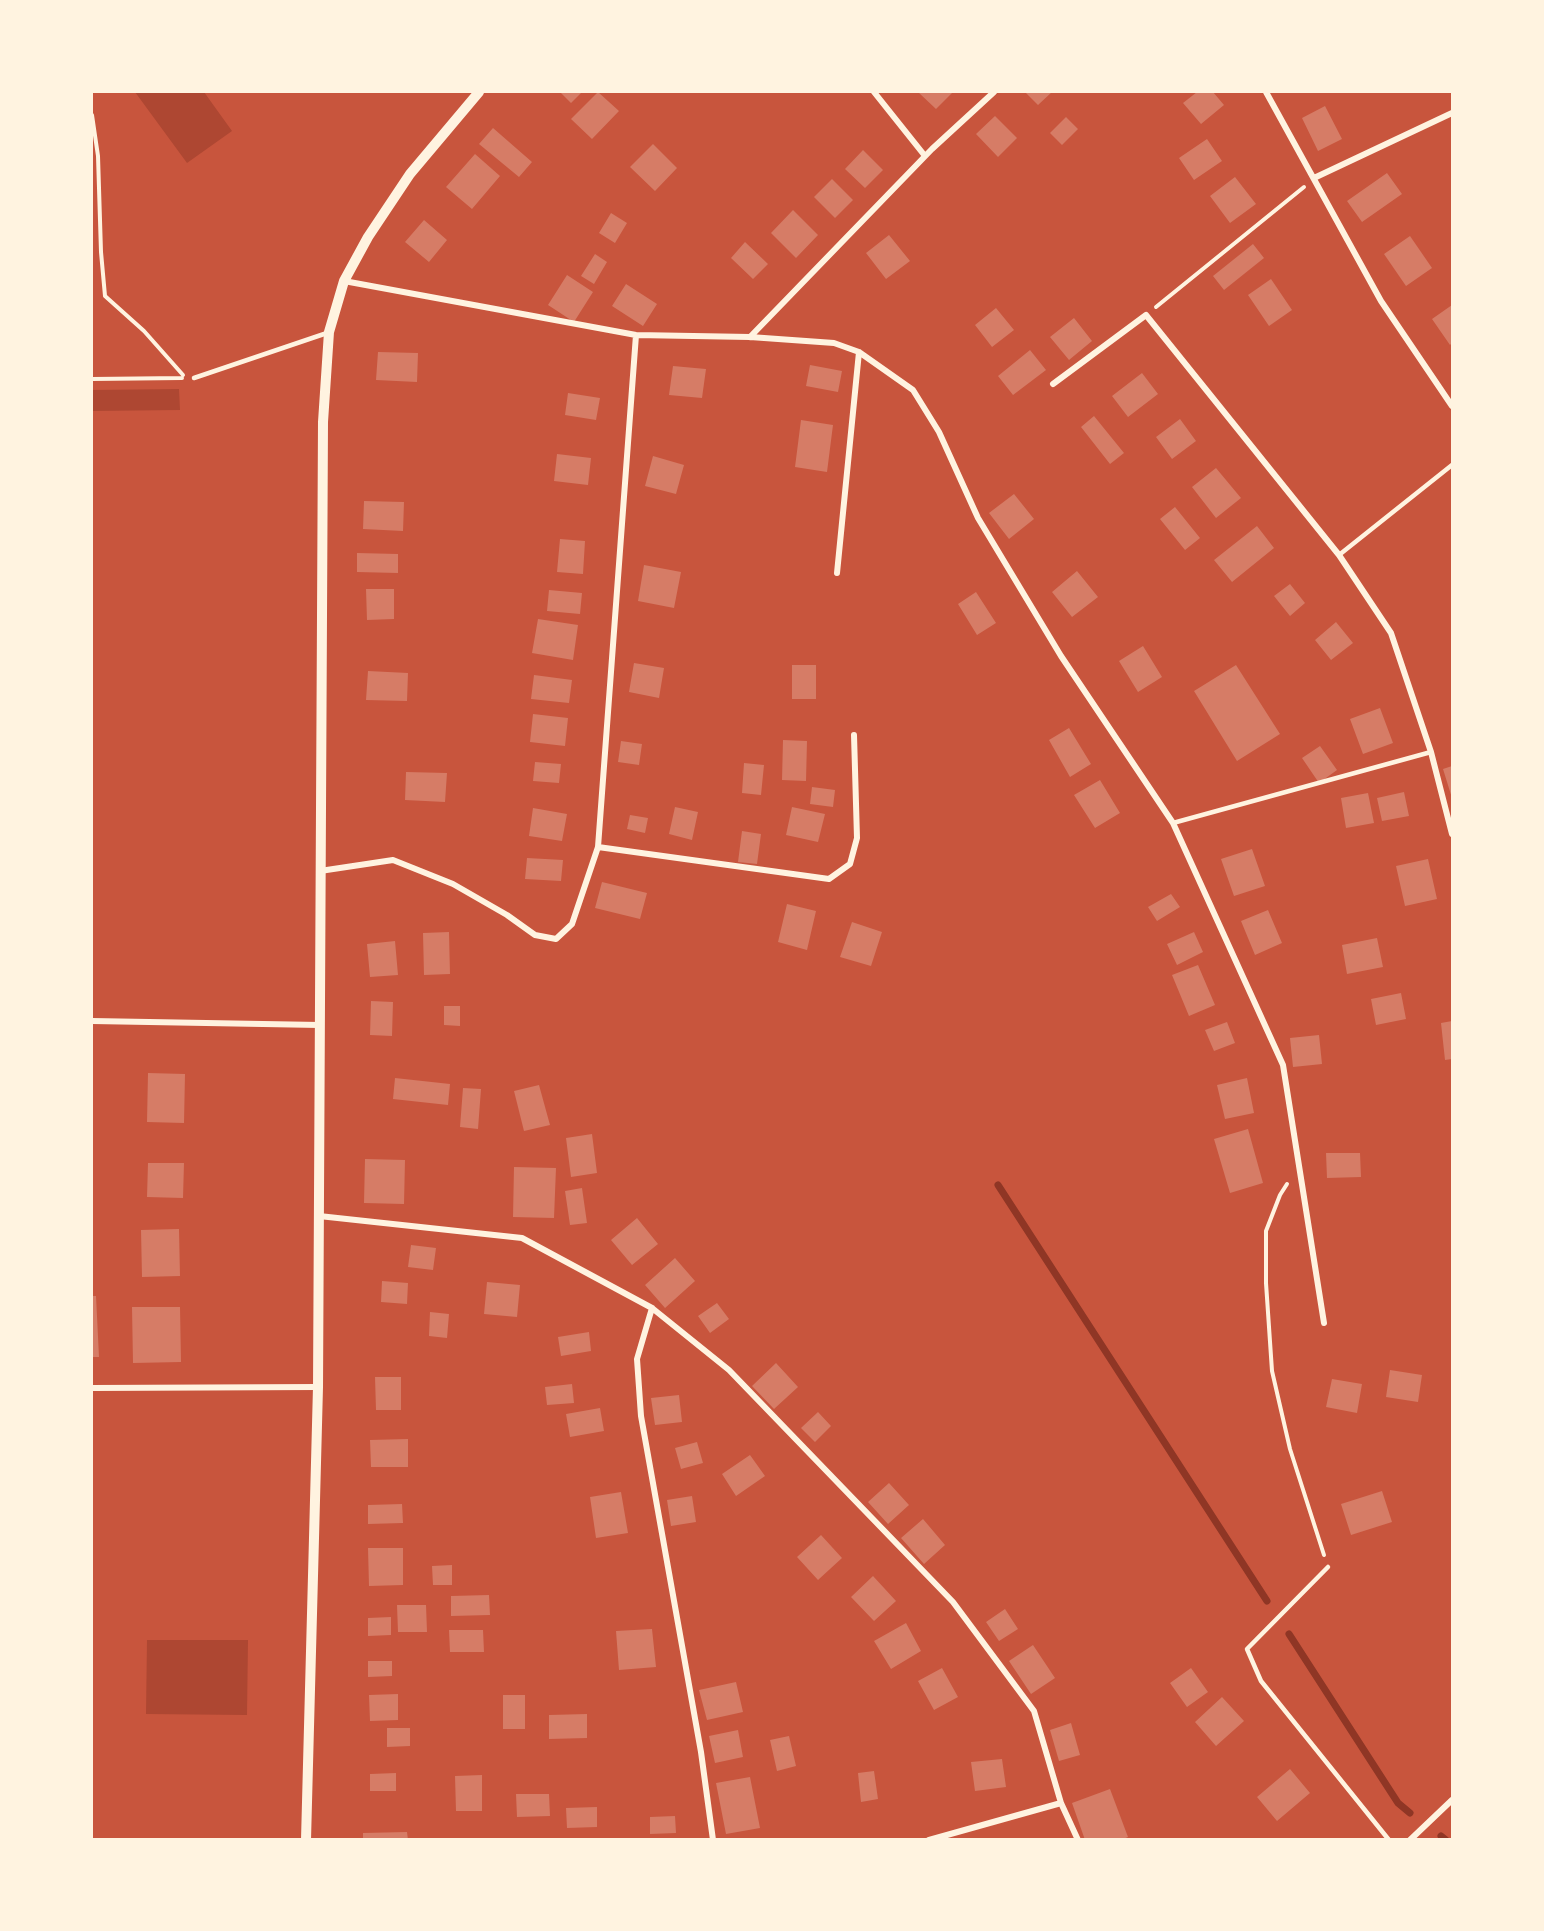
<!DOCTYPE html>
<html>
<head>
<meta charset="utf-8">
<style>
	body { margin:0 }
	#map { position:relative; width:1544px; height:1931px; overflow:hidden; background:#c8553d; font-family:"Open Sans",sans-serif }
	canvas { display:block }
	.frame { position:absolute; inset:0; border:93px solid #fff3e0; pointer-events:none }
</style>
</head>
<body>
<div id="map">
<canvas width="1544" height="1931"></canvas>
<div class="frame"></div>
</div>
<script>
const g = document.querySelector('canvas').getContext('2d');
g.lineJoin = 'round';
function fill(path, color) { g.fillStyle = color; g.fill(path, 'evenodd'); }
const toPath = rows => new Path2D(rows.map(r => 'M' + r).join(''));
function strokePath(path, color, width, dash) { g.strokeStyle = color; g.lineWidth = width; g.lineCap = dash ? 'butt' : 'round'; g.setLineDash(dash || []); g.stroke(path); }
fill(toPath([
	[135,92,204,92,232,131,187,163],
	[179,389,180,410,92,411,92,390],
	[147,1640,248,1640,247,1715,146,1714]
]), '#ae4732');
strokePath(toPath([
	[998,1185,1267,1601],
	[1289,1634,1398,1803,1410,1813],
	[1441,1836,1446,1840]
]), '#8f3625', 7);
fill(toPath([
	[560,92,582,92,571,103],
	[598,92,619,111,592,139,571,119],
	[918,92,953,92,936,109],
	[1025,92,1052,92,1038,105],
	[1197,92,1213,92,1224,105,1201,124,1183,103],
	[1325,106,1342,139,1318,151,1302,118],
	[995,116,1017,138,998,157,976,134],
	[1066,117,1078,129,1062,145,1050,133],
	[493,128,532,162,519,177,479,144],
	[1207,139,1222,161,1194,180,1179,158],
	[653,144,677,168,655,191,630,167],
	[863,150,883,170,865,188,845,169],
	[475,154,500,176,472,209,446,187],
	[1387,173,1402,194,1362,222,1347,201],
	[1235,177,1256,204,1230,223,1210,196],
	[832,179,853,200,835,218,814,197],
	[793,210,818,235,796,258,771,233],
	[611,213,627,223,615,243,599,233],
	[424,220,447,240,429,262,405,242],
	[889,235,910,261,886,279,866,253],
	[1410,236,1432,268,1406,286,1384,254],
	[745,242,768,264,753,279,731,258],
	[1253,244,1264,258,1224,290,1213,276],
	[595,254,607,262,594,284,581,276],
	[567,275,593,292,574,322,548,305],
	[1271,279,1292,310,1269,326,1248,295],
	[626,284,657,304,643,326,612,306],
	[1452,305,1452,343,1450,345,1432,319],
	[996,308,1014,330,992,347,975,325],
	[1074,318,1092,341,1069,360,1050,337],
	[1030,350,1046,370,1013,395,998,376],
	[378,352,418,353,417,382,376,380],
	[810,365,842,371,838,392,806,386],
	[673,366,706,369,702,398,669,395],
	[1142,373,1158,394,1128,417,1112,396],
	[568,393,600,398,596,420,565,415],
	[1094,416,1124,453,1110,464,1081,427],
	[1180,419,1196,441,1172,459,1156,437],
	[801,420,833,425,827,472,795,467],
	[557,454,591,458,588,485,554,481],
	[653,456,684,465,676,494,645,486],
	[1216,468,1241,498,1216,518,1192,487],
	[1014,494,1034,519,1009,539,989,513],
	[364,501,404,502,403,531,363,529],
	[1175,507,1200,538,1185,550,1160,519],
	[1257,526,1274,548,1232,582,1214,560],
	[560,539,585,541,583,574,557,572],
	[357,553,398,554,398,573,357,572],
	[644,565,681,572,674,608,638,601],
	[1077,571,1098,597,1072,617,1052,592],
	[1290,584,1305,603,1290,616,1274,596],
	[366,589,394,589,394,619,367,620],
	[549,590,582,593,580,614,547,611],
	[976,592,996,623,977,635,958,604],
	[538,619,578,625,573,660,532,653],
	[1336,622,1353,643,1331,660,1315,640],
	[1143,646,1162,677,1138,692,1119,661],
	[634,663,664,668,659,698,629,692],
	[792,665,816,665,816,699,792,699],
	[1236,665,1280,734,1237,761,1194,691],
	[368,671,408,673,407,701,366,700],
	[534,675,572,680,569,703,531,699],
	[1380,708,1393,743,1363,754,1350,719],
	[533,714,568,718,565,746,530,742],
	[1069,728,1091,764,1070,777,1049,740],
	[783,740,807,741,806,781,782,780],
	[621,741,642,744,639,765,618,762],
	[1320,746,1337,770,1319,783,1302,758],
	[535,762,561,764,559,783,533,781],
	[744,763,764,765,761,795,742,793],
	[1452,766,1452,798,1443,769],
	[406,772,447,773,445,802,405,800],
	[1100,780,1120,813,1095,828,1074,795],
	[812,787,835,790,833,807,810,804],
	[1404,792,1409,816,1382,821,1377,798],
	[1368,793,1374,823,1346,828,1341,798],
	[675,807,698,812,692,840,669,834],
	[792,807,825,814,818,842,786,835],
	[533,808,567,814,562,841,529,836],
	[630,815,648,818,645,833,627,829],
	[742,831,761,834,757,864,738,862],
	[1252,849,1265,886,1234,896,1221,859],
	[527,858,563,860,561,881,525,879],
	[1428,859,1437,899,1405,906,1396,866],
	[602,882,647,893,640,919,595,908],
	[1171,894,1180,907,1157,921,1148,907],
	[787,904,816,911,807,950,778,942],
	[1268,910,1282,943,1255,955,1241,921],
	[852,922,882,932,871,966,840,957],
	[449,932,450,974,424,975,423,933],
	[1194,932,1203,952,1177,965,1167,944],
	[1377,938,1383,967,1347,974,1342,945],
	[395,941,398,975,370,977,367,944],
	[1198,965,1215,1005,1189,1016,1172,975],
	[1401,993,1406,1019,1376,1025,1371,999],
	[371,1001,393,1002,392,1036,370,1035],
	[444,1006,460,1006,460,1026,444,1025],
	[1452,1021,1452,1059,1445,1060,1441,1023],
	[1227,1022,1235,1043,1214,1051,1205,1030],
	[1319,1035,1322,1064,1293,1067,1290,1038],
	[148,1073,185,1074,184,1123,147,1122],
	[395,1078,450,1084,448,1105,393,1099],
	[1247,1078,1254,1113,1225,1119,1217,1085],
	[539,1085,550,1125,524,1131,514,1091],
	[463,1088,481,1089,478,1129,460,1127],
	[1248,1129,1263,1183,1230,1193,1214,1139],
	[592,1134,597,1173,571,1177,566,1138],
	[1326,1153,1360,1153,1361,1177,1327,1178],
	[365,1159,405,1160,404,1204,364,1203],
	[148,1163,184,1163,183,1198,147,1197],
	[514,1167,556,1168,554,1218,513,1217],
	[582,1188,587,1223,570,1225,565,1191],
	[637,1218,658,1244,632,1265,611,1240],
	[179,1229,180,1276,142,1277,141,1230],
	[411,1245,436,1248,433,1270,408,1267],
	[675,1258,695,1281,665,1308,645,1285],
	[382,1281,408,1283,407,1304,381,1302],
	[487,1282,520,1285,517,1317,484,1314],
	[92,1296,96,1296,99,1357,92,1357],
	[717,1303,729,1319,710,1333,698,1316],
	[132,1307,180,1307,181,1362,133,1363],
	[430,1312,449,1314,447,1338,429,1336],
	[589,1332,591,1351,561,1356,558,1337],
	[776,1363,798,1387,774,1409,752,1386],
	[1390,1370,1422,1375,1418,1402,1386,1397],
	[375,1377,401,1377,401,1410,376,1410],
	[1332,1379,1362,1384,1357,1413,1326,1407],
	[572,1384,574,1403,547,1405,545,1387],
	[679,1395,682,1422,655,1425,651,1398],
	[600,1408,604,1431,570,1437,566,1414],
	[818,1412,831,1426,815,1442,801,1428],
	[408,1439,408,1467,371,1467,370,1440],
	[697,1442,703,1463,681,1469,675,1448],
	[750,1455,765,1476,736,1496,722,1474],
	[889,1483,909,1505,888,1524,868,1502],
	[1382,1491,1392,1522,1351,1535,1341,1504],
	[621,1492,628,1533,596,1538,590,1497],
	[692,1496,696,1522,671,1526,667,1500],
	[402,1504,403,1523,368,1524,368,1505],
	[923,1519,945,1545,924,1564,901,1538],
	[821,1535,842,1558,818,1580,797,1557],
	[368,1548,403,1548,403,1585,369,1586],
	[452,1565,452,1585,433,1585,432,1566],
	[873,1576,896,1601,874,1621,851,1597],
	[489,1595,490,1615,451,1616,451,1596],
	[397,1605,426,1605,427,1632,398,1632],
	[1005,1609,1018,1629,999,1641,986,1622],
	[391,1617,391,1635,368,1636,368,1618],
	[906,1623,921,1651,891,1669,874,1641],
	[652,1629,656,1667,619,1670,616,1631],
	[449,1630,483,1630,484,1652,450,1652],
	[1033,1645,1055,1678,1031,1694,1009,1661],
	[368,1661,392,1661,392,1676,368,1677],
	[942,1668,958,1697,934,1710,918,1681],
	[1191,1668,1208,1692,1187,1707,1170,1683],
	[736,1682,743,1712,707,1720,699,1690],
	[398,1694,398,1720,370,1721,369,1695],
	[503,1695,525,1695,525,1729,503,1729],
	[1222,1697,1244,1721,1216,1746,1195,1722],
	[587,1714,587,1738,549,1739,549,1715],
	[1071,1723,1080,1755,1059,1761,1050,1730],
	[387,1728,410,1728,410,1746,387,1747],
	[738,1730,743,1757,715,1763,709,1736],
	[789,1736,796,1766,777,1771,770,1740],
	[1002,1759,1006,1787,975,1791,971,1762],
	[1290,1769,1310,1793,1277,1821,1257,1797],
	[874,1771,878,1799,861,1802,858,1773],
	[396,1773,396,1791,370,1791,370,1774],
	[482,1775,482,1811,456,1811,455,1776],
	[750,1777,760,1828,726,1834,716,1783],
	[1110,1789,1128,1837,1121,1840,1085,1840,1072,1803],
	[516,1794,549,1794,550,1816,517,1817],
	[597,1807,597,1827,567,1828,566,1808],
	[675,1816,676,1833,650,1834,650,1817],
	[407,1832,408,1840,363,1840,363,1833]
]), '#d67c66');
strokePath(toPath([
	[92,115,98,156,101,252,105,296,144,331,183,375],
	[1156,307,1304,187],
	[92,379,182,378],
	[1287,1184,1280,1195,1266,1231,1266,1283,1272,1371,1290,1449,1324,1555]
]), '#fff3e0', 4);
strokePath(toPath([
	[194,378,327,333],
	[1339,555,1452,465],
	[1173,823,1431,752],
	[1328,1567,1247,1649,1261,1681,1389,1840]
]), '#fff3e0', 4.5);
strokePath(toPath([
	[874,92,925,156],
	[1266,92,1381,301,1452,406],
	[1314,178,1452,113],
	[344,281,636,335,750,337,834,343,859,352,913,390,939,432,978,518,1061,656,1173,823,1283,1065,1324,1323],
	[750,337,932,149,994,92],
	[1053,384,1146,315,1339,555,1391,633,1431,752,1452,834],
	[837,573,859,352],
	[598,847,829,879,850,864,857,838,854,735],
	[320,871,393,860,453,884,507,915,535,935,556,939,572,924,598,847,636,335],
	[92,1021,320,1025],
	[319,1216,522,1238,652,1308,729,1370,953,1602,1034,1711,1061,1803,1078,1840],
	[652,1308,637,1359,641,1416,701,1752,713,1840],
	[92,1388,318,1387],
	[929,1840,1061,1803],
	[1410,1840,1452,1800]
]), '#fff3e0', 6);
strokePath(toPath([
	[306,1840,318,1387,323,422,329,332,344,281,368,237,410,174,479,92]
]), '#fff3e0', 10);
</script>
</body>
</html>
